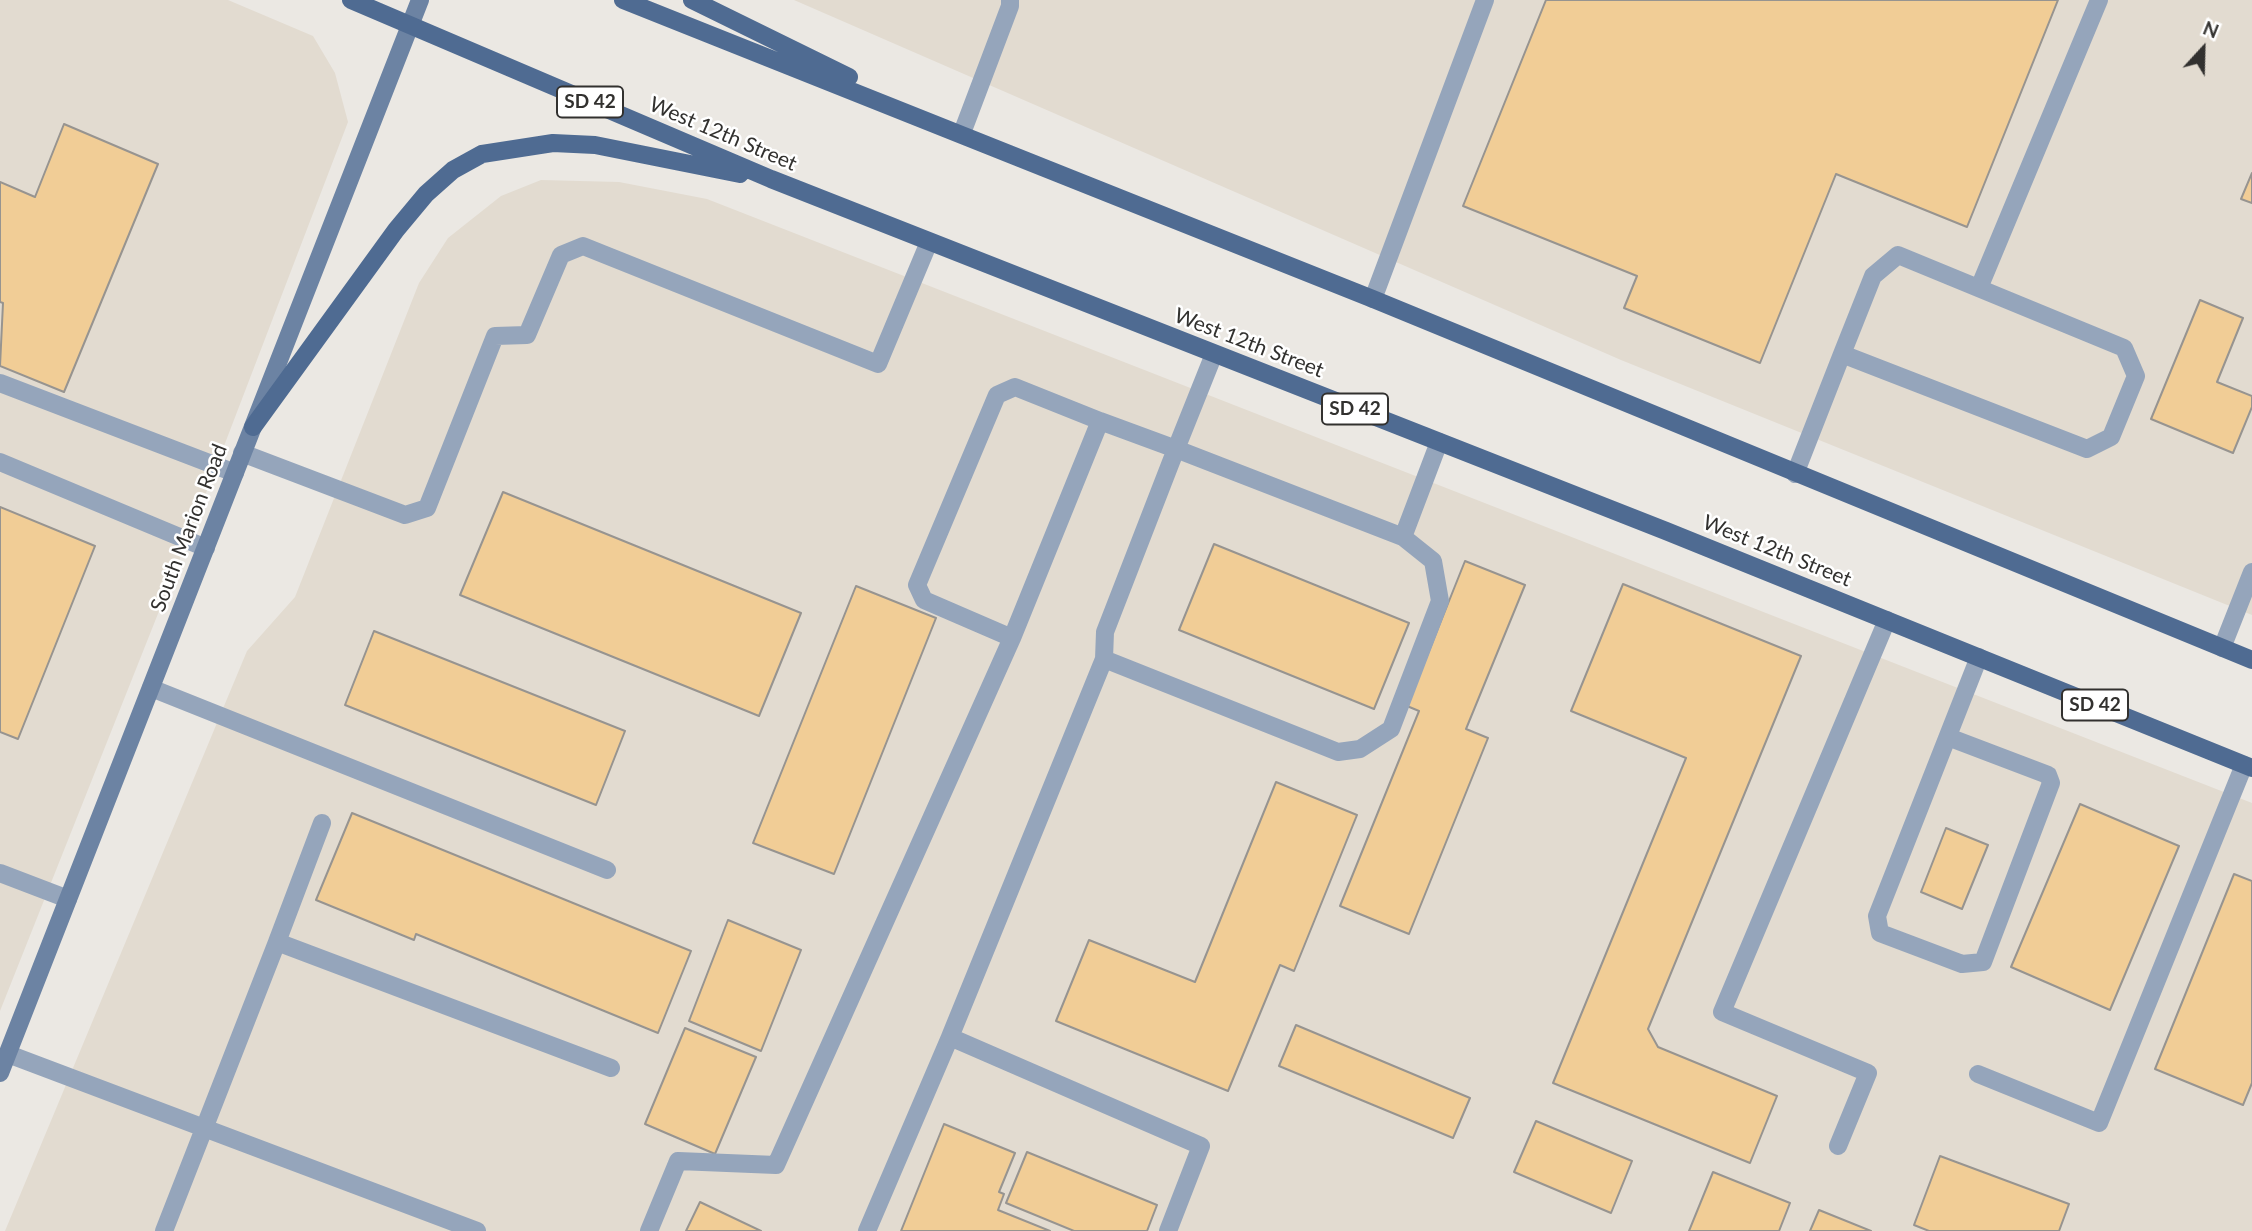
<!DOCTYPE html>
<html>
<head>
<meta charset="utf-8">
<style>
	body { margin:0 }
	#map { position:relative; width:2252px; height:1231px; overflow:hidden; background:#ebe8e3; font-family:Lato,sans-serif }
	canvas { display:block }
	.north { position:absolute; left:2168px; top:14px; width:70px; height:70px; -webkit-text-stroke:5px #fff; paint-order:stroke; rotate:22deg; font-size:19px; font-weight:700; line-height:28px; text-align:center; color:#32312f }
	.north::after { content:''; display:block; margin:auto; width:24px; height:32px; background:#32312f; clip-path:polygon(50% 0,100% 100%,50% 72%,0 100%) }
</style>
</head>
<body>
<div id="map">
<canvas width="2252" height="1231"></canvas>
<div class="north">N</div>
</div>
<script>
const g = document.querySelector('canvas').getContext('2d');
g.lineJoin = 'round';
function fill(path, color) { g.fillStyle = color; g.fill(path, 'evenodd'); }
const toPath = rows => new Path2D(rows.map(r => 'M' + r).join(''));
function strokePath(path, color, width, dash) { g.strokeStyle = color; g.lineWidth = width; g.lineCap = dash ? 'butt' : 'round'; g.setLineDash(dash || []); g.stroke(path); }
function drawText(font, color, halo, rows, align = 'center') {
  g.font = font + ' Lato,sans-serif'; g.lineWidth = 5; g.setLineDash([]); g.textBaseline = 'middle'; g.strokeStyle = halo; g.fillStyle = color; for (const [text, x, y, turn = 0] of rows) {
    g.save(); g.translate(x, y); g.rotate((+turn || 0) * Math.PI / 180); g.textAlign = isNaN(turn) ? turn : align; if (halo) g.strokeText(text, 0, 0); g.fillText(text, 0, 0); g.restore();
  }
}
fill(toPath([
	[0,0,228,0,313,36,335,73,348,122,206,493,0,1011],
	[794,0,2252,0,2252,615,1621,360],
	[541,180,619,182,707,199,2252,803,2252,1231,5,1231,247,651,295,597,419,283,448,238,501,196]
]), '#e2dbd0');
const building = toPath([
	[1546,0,2058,0,1967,227,1836,174,1760,363,1624,308,1637,276,1463,206,1546,0],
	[64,124,158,164,64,392,0,366,3,303,0,302,0,182,35,197,64,124],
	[2252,173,2252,203,2241,199,2252,173],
	[2200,300,2243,318,2217,382,2252,396,2252,407,2233,453,2151,419,2200,300],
	[503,492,801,613,759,716,460,595,503,492],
	[0,507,95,546,18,739,0,732,0,507],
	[1214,544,1409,623,1374,709,1179,630,1214,544],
	[1465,561,1525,585,1466,729,1488,738,1409,934,1340,906,1419,711,1407,706,1465,561],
	[1623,584,1801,656,1648,1029,1658,1047,1777,1096,1750,1163,1553,1083,1686,758,1571,711,1623,584],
	[856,586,936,618,834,874,753,843,856,586],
	[374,631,625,731,596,805,345,705,374,631],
	[1276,782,1357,815,1294,971,1280,965,1228,1091,1056,1021,1089,940,1195,982,1276,782],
	[2080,804,2179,846,2110,1010,2011,967,2080,804],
	[352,813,691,951,658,1033,416,934,414,940,316,900,352,813],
	[1946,828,1988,845,1962,909,1921,892,1946,828],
	[2234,874,2252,881,2252,1083,2243,1105,2155,1069,2234,874],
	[728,920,801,950,761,1051,689,1021,728,920],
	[1296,1025,1470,1098,1453,1138,1279,1066,1296,1025],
	[685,1028,756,1057,715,1154,645,1124,685,1028],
	[1536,1121,1632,1161,1611,1213,1514,1172,1536,1121],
	[944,1124,1015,1153,999,1192,1004,1194,998,1210,1050,1231,901,1231,944,1124],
	[1027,1152,1157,1205,1147,1231,1074,1231,1006,1203,1027,1152],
	[1940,1156,2069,1204,2059,1231,1929,1231,1914,1225,1940,1156],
	[1713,1172,1790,1203,1779,1231,1689,1231,1713,1172],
	[700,1202,761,1231,686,1231,700,1202],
	[1819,1210,1871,1231,1810,1231,1819,1210]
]);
fill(building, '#f1cd96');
strokePath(building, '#979490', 2);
strokePath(toPath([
	[962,133,1010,6,1010,0],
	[1979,288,2099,0],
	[1373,299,1485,0],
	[0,383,235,473],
	[242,453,405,515,427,508,495,336,527,335,561,255,583,246,878,364,929,242],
	[0,462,206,548],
	[1795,474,1842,354,1873,276,1898,255,2124,348,2136,376,2111,437,2087,449,1842,354],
	[1403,537,1439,442],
	[1012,638,924,600,917,585,997,395,1015,387,1100,421],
	[2222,648,2252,572],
	[1104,659,950,1037,1201,1146,1168,1231],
	[151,688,607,870],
	[1948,737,2048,775,2051,783,1983,962,1962,964,1880,933,1877,916,1979,657],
	[0,873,68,899],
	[277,942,322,823],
	[8,1054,477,1231],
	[1978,1074,2099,1123,2244,765],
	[1838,1146,1868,1073,1722,1012,1887,620],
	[164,1231,277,942,611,1068],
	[649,1231,678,1161,776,1165,1012,638,1100,421,1176,449,1403,537,1433,561,1440,601,1391,729,1360,749,1338,752,1104,659,1105,632,1176,449,1214,354],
	[867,1231,950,1037]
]), '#95a5bb', 18);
strokePath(toPath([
	[0,1073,420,0]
]), '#6c83a3', 18);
strokePath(toPath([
	[351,0,771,179,1666,531,2252,768],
	[623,0,1373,299,2252,660],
	[692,0,849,77],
	[253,427,396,230,426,194,453,170,482,154,553,143,595,145,740,174]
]), '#4f6b92', 18);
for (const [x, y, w] of [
	[590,102,66],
	[1355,409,66],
	[2095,705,66]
]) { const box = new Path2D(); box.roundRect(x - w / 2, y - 15.5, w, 31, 5); g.fillStyle = '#fff'; g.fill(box); strokePath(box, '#32312f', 2); }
drawText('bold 19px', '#32312f', null, [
	["SD 42",590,102],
	["SD 42",1355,409],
	["SD 42",2095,705]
]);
drawText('21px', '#32312f', '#fff', [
	["West 12th Street",723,134,23],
	["West 12th Street",1249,343,21],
	["South Marion Road",189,528,-69],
	["West 12th Street",1777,551,22]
]);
</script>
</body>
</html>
